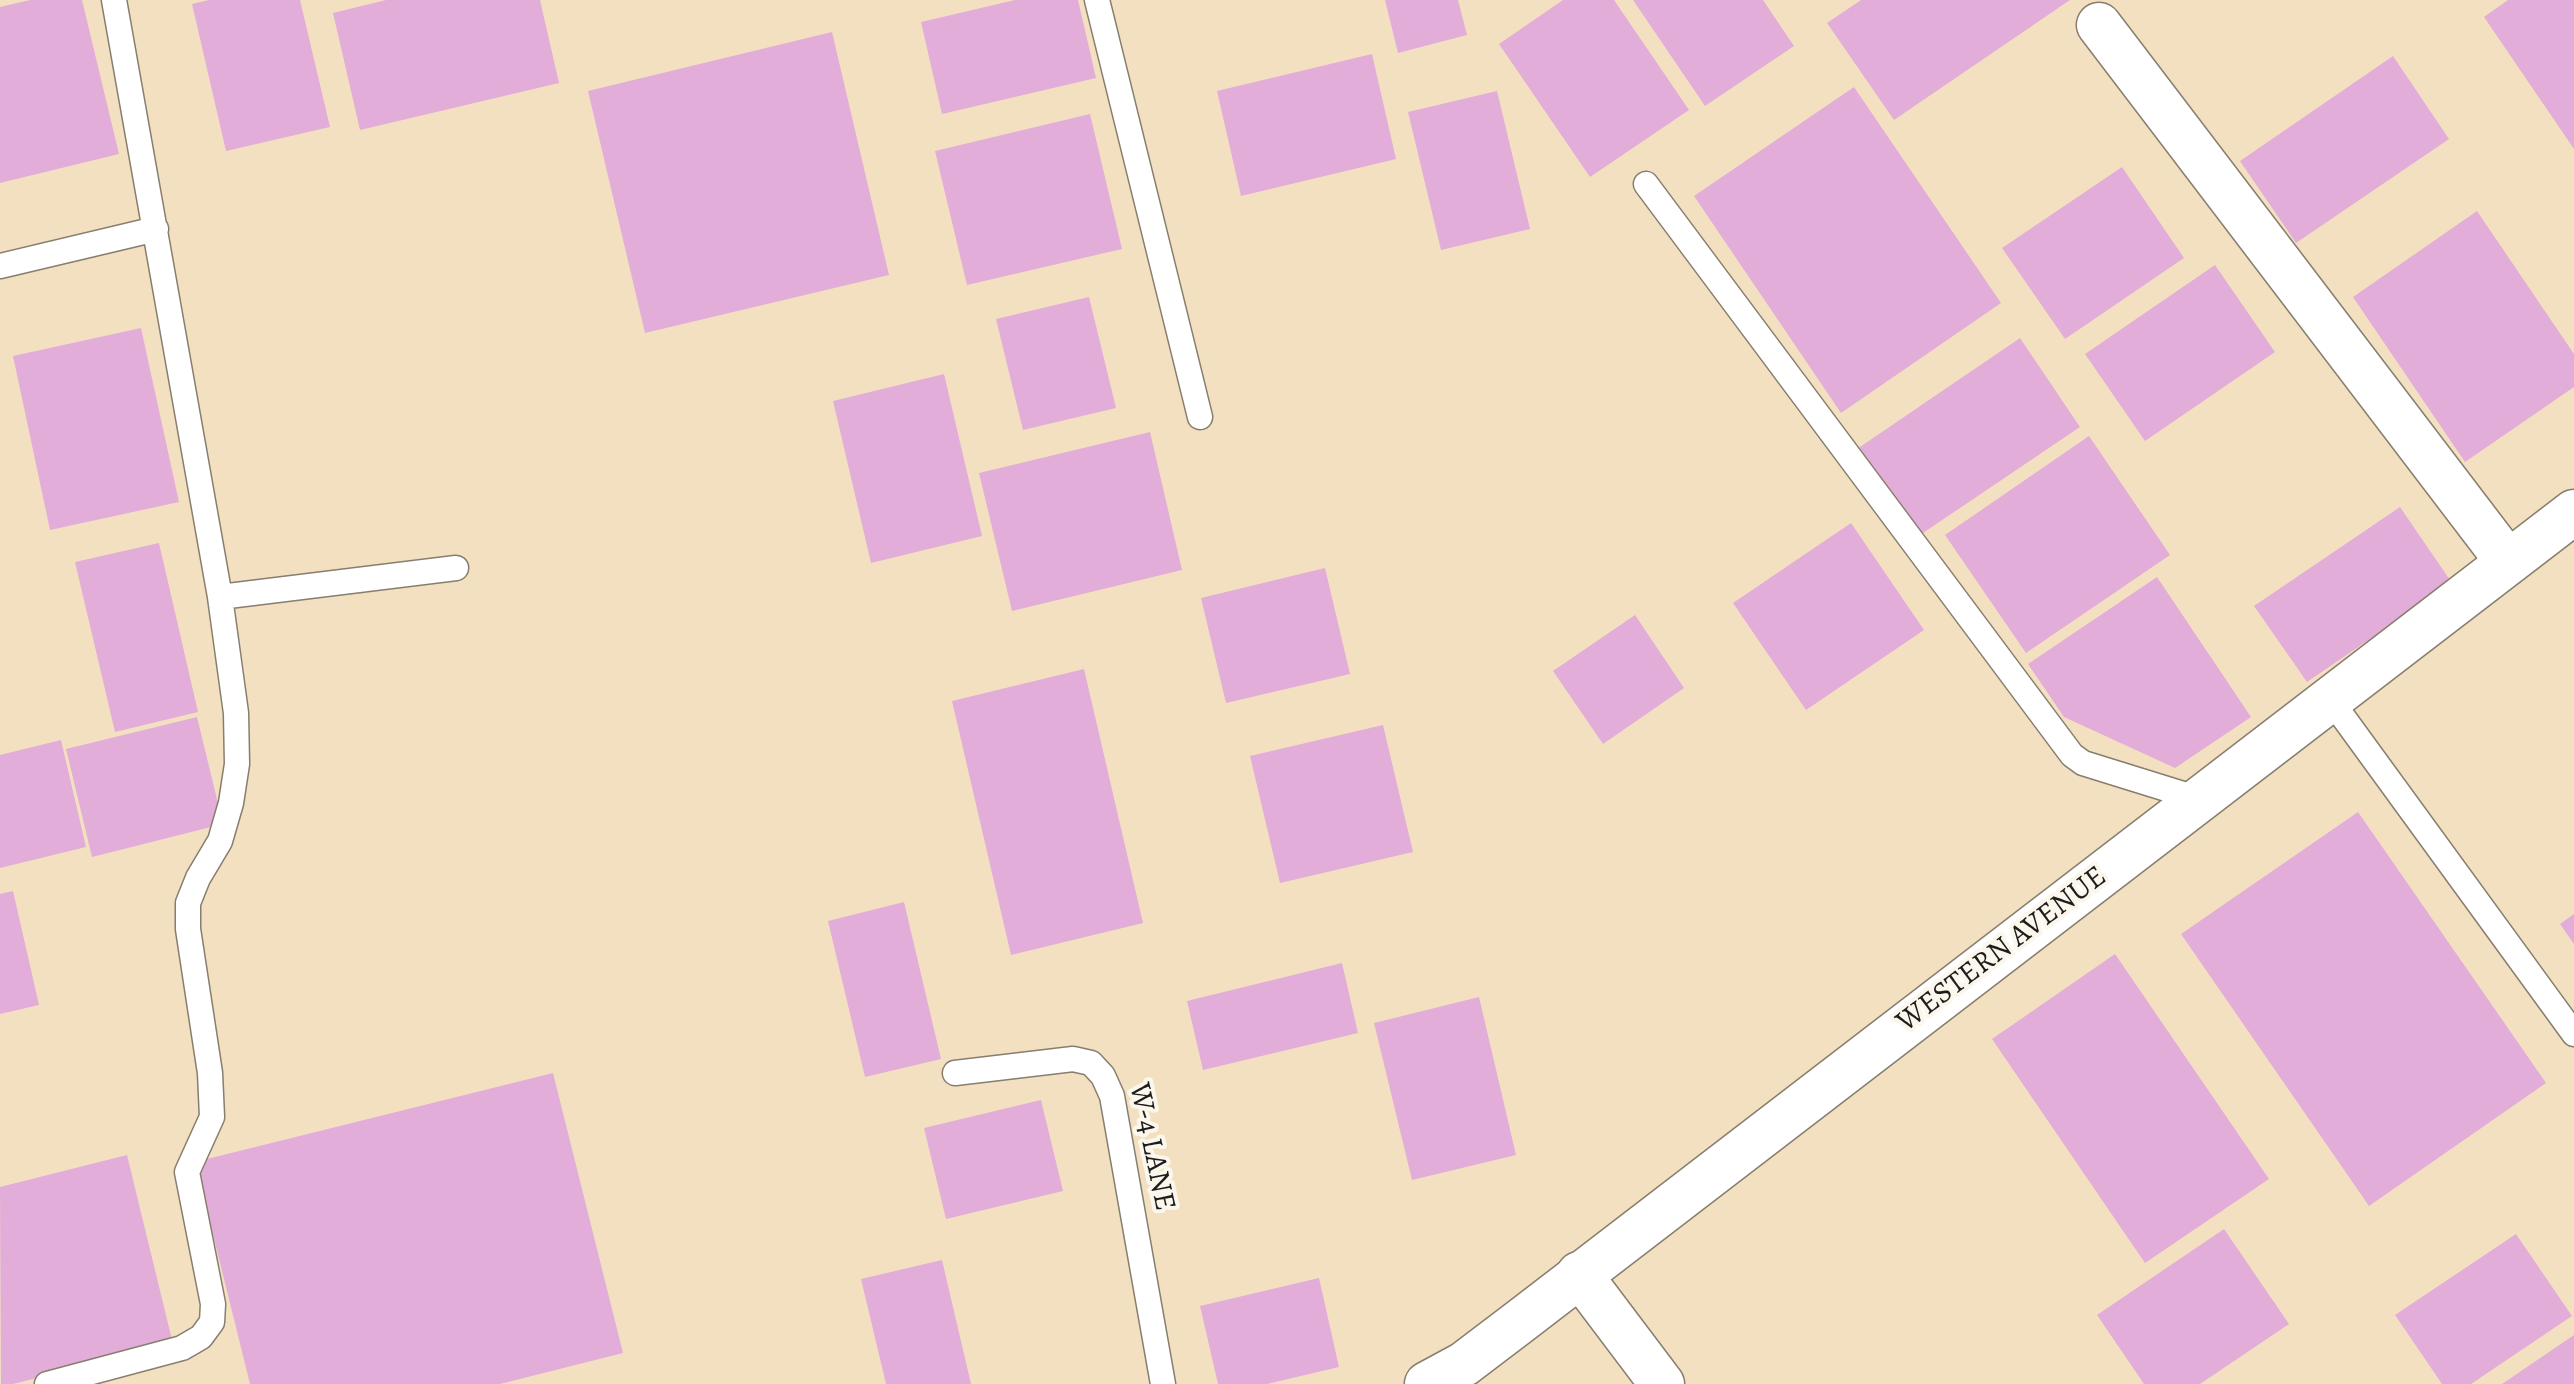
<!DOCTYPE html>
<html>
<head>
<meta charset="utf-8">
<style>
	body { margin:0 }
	canvas { display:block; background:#f2e0c1 }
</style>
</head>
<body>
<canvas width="2574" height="1384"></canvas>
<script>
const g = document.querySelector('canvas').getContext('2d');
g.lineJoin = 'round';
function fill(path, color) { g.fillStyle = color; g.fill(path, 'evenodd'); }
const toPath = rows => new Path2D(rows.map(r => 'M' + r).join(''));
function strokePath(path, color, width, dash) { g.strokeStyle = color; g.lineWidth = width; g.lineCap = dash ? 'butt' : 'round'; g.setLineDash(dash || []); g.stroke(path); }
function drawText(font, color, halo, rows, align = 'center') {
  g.font = font + ' Alegreya,serif'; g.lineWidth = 8; g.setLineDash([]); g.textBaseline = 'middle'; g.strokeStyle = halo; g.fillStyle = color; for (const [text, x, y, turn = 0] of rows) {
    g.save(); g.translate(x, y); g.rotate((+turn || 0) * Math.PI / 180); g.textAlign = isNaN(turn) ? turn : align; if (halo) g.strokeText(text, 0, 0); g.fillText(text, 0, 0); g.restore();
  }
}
fill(toPath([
	[30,0,82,0,119,154,0,183,0,7],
	[209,0,300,0,330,127,226,151,192,4],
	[386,0,540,0,559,83,360,130,333,13],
	[1015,0,1078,0,1096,78,942,114,921,22],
	[1385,0,1458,0,1467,35,1398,53],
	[1563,0,1614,0,1689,110,1590,177,1499,44],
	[1633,0,1763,0,1794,46,1705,106],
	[1861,0,2070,0,1894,120,1827,23],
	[2508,0,2574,0,2574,149,2484,17],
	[832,32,889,275,645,333,588,91],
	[1372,54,1396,159,1241,196,1217,91],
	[2393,56,2449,139,2296,243,2240,161],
	[1854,87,2001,303,1841,413,1694,196],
	[1497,91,1530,229,1441,250,1408,112],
	[1090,114,1122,249,967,285,935,151],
	[2122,167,2184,258,2065,339,2002,248],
	[2477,211,2574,354,2574,387,2465,462,2353,297],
	[2215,265,2275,352,2145,441,2085,354],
	[1089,297,1116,408,1023,430,996,319],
	[141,328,179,502,50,530,13,356],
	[2020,338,2080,427,1917,537,1857,449],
	[944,374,982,536,871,563,833,401],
	[1150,432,1182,570,1012,611,979,473],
	[2089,436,2170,555,2026,653,1945,535],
	[2400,507,2452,583,2307,682,2254,606],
	[1851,523,1924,630,1806,710,1733,603],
	[159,543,198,712,115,732,75,562],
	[1325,568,1350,674,1226,703,1201,598],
	[2157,577,2251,717,2175,768,2064,717,2028,664],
	[1635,615,1684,688,1603,744,1553,671],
	[1084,669,1143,923,1011,955,952,701],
	[197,717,223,824,92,857,66,749],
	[1383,725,1413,852,1280,883,1250,756],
	[61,740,86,847,0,868,0,755],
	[2358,812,2546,1083,2369,1206,2181,934],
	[13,891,39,1005,0,1014,0,894],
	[904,902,941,1059,865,1077,828,921],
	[2574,914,2574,944,2560,924],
	[2115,954,2269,1179,2145,1263,1992,1039],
	[1342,963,1358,1033,1203,1070,1187,1001],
	[1479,997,1516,1155,1412,1180,1374,1023],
	[553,1073,623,1353,500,1384,250,1384,195,1162],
	[1041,1100,1063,1191,946,1219,924,1128],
	[127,1155,173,1344,13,1384,1,1384,0,1187],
	[2224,1229,2289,1324,2200,1384,2144,1384,2097,1315],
	[2516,1234,2572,1316,2471,1384,2442,1384,2395,1315],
	[942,1260,971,1384,886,1384,861,1279],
	[1319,1278,1339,1367,1267,1384,1218,1384,1200,1306],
	[2574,1335,2574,1384,2502,1384]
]), '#e3add9');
const lane = toPath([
	[1097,0,1200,417],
	[1646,184,2072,755,2083,763,2199,799],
	[0,266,156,229],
	[220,597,456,568],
	[2330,699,2574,1034],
	[955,1073,1073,1059,1091,1063,1103,1076,1112,1096,1163,1384],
	[47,1384,182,1348,201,1337,212,1322,213,1304,187,1172,212,1117,210,1073,188,929,188,903,198,878,220,841,231,803,237,764,236,713,220,597,114,0]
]);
const street = toPath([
	[2099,25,2508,562],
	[1579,1274,1662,1384]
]);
const secondary = toPath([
	[1427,1384,1464,1364,1518,1323,2574,512]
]);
strokePath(lane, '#877e6e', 27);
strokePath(street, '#877e6e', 47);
strokePath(secondary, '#877e6e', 47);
strokePath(lane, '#fff', 24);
strokePath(street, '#fff', 44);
strokePath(secondary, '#fff', 44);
drawText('30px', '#1c1c1c', '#fbf7ec', [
	["WESTERN AVENUE",2002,950,-37],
	["W-4 LANE",1151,1147,78]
]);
</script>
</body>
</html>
